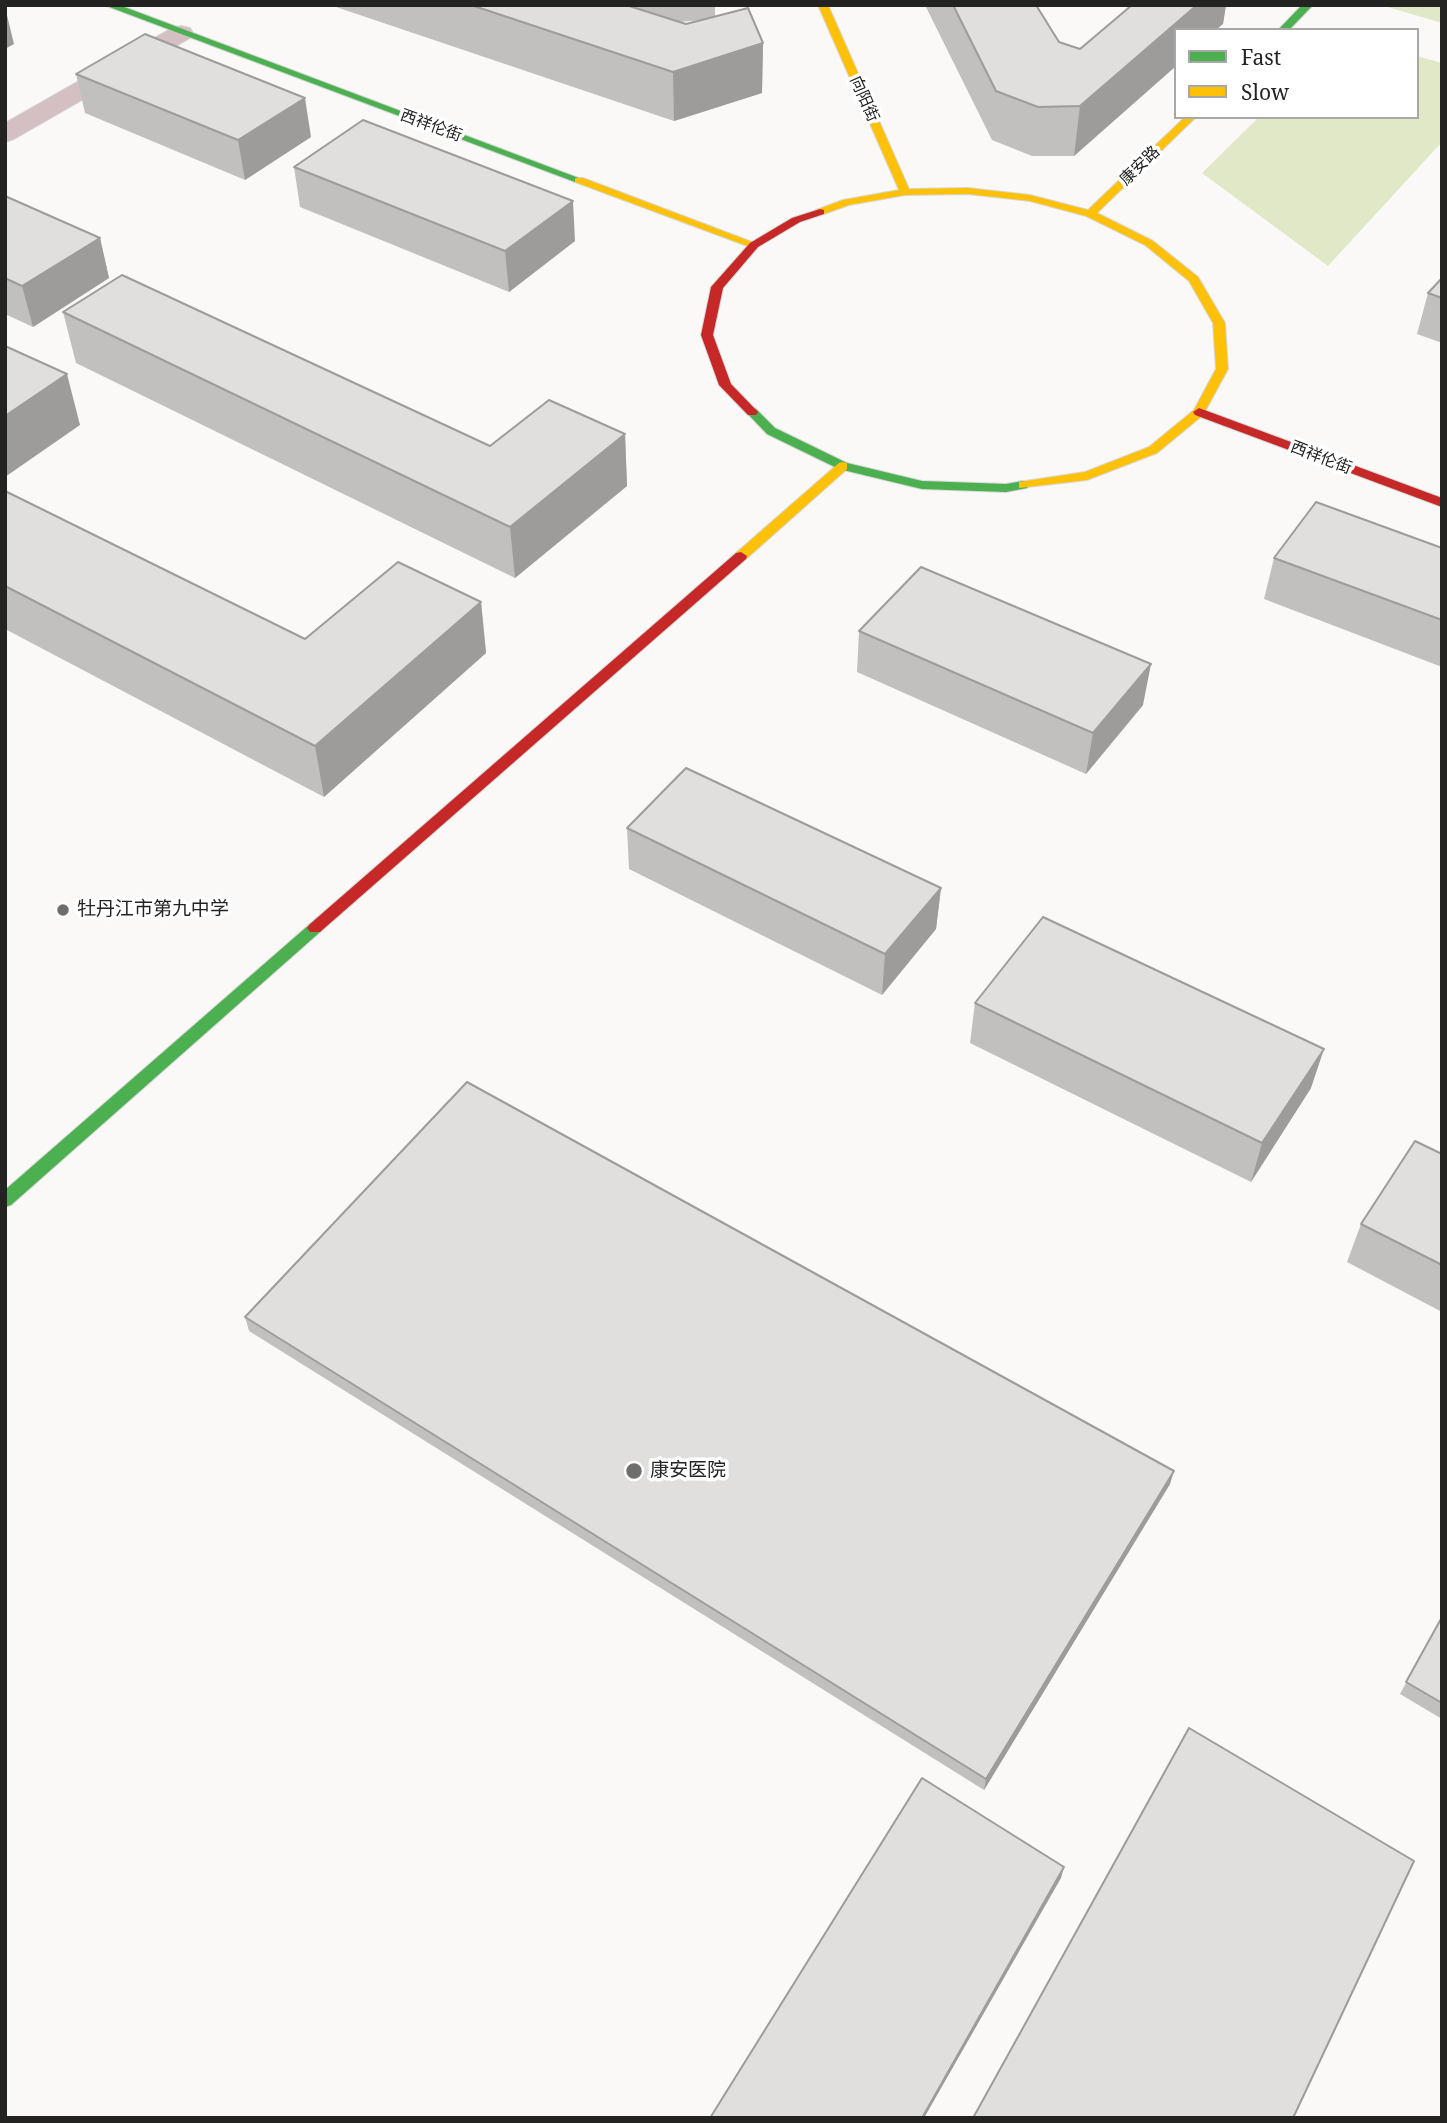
<!DOCTYPE html>
<html>
<head>
<meta charset="utf-8">
<style>
	body { margin:0 }
	#map { position:relative; width:1447px; height:2123px; overflow:hidden; background:#faf9f7; font-family:"Noto Serif",serif }
	canvas { display:block }
	.frame { position:absolute; inset:0; border:7px solid #232322; pointer-events:none }
	.legend { position:absolute; left:1174px; top:28px; width:245px; height:91px; box-sizing:border-box; background:#fff; border:2px solid #a7a7a7; margin:0; padding:9px 12px; list-style:none; font-size:21px; color:#232322 }
	.legend li { display:flex; align-items:center; gap:14px; height:35px }
	.legend b { width:35px; border:2px solid #a7a7a7 }
</style>
</head>
<body>
<div id="map">
<canvas width="1447" height="2123"></canvas>
<div class="frame"></div>
<ul class="legend">
<li><b style="height:9px;background:#4caf50"></b>Fast</li>
<li><b style="height:9px;background:#ffc107"></b>Slow</li>
</ul>
</div>
<script>
const g = document.querySelector('canvas').getContext('2d');
g.lineJoin = 'round';
function fill(path, color) { g.fillStyle = color; g.fill(path, 'evenodd'); }
const toPath = rows => new Path2D(rows.map(r => 'M' + r).join(''));
function strokePath(path, color, width, dash) { g.strokeStyle = color; g.lineWidth = width; g.lineCap = dash ? 'butt' : 'round'; g.setLineDash(dash || []); g.stroke(path); }
function drawText(font, color, halo, rows, align = 'center') {
  g.font = font + ' "Noto Serif","Noto Sans SC",serif'; g.lineWidth = 7; g.setLineDash([]); g.textBaseline = 'middle'; g.strokeStyle = halo; g.fillStyle = color; for (const [text, x, y, turn = 0] of rows) {
    g.save(); g.translate(x, y); g.rotate((+turn || 0) * Math.PI / 180); g.textAlign = isNaN(turn) ? turn : align; if (halo) g.strokeText(text, 0, 0); g.fillText(text, 0, 0); g.restore();
  }
}
fill(toPath([
	[1381,5,1442,5,1442,23],
	[1417,56,1442,63,1442,142,1328,266,1202,173,1259,117,1417,117]
]), '#e1e8c7');
const street = toPath([
	[181,26,190,28,193,33,190,38,14,139,5,142,5,123,172,28,181,26]
]);
const fast = toPath([
	[104,5,119,5,584,180,575,182,104,5],
	[1302,5,1313,5,1289,30,1278,30,1302,5],
	[752,408,756,409,775,428,847,463,922,481,1006,484,1023,481,1029,485,1027,488,1006,492,922,489,839,469,767,434,746,412,752,408],
	[315,922,323,928,320,932,11,1205,5,1207,5,1190,310,924,315,922]
]);
const slow = toPath([
	[818,5,828,5,909,189,968,188,1030,195,1088,210,1185,117,1196,117,1097,213,1153,241,1198,277,1225,323,1228,369,1203,415,1157,453,1087,480,1019,488,1019,482,1085,472,1149,447,1194,410,1216,369,1213,323,1189,281,1145,245,1086,216,1030,201,968,194,905,195,849,205,824,214,816,214,816,210,843,200,899,190,818,5],
	[575,178,583,178,760,245,750,247,575,182,575,178],
	[843,462,847,463,847,469,746,559,736,559,736,553,839,463,843,462]
]);
const jam = toPath([
	[820,209,824,210,824,214,800,222,758,247,723,288,713,335,731,384,758,412,756,415,748,415,719,385,701,335,711,287,750,243,792,218,820,209],
	[1199,408,1442,498,1442,507,1195,415,1193,412,1199,408],
	[741,552,747,556,746,559,320,932,310,932,307,928,310,924,736,553,741,552]
]);
strokePath(street, '#d7d7d6', 2);
strokePath(fast, '#d7d7d6', 2);
strokePath(slow, '#d7d7d6', 2);
strokePath(jam, '#d7d7d6', 2);
fill(street, '#d4c0c3');
fill(fast, '#4caf50');
fill(slow, '#ffc107');
fill(jam, '#c62828');
fill(toPath([
	[333,5,626,5,637,9,636,5,715,5,715,17,763,43,762,93,674,121,333,6],
	[702,20,686,24,679,22],
	[925,5,1036,5,1059,42,1080,49,1132,5,1226,5,1223,24,1176,30,1176,66,1074,156,1032,156,992,140],
	[76,74,311,137,245,180,85,113],
	[294,167,575,241,509,292,300,207],
	[5,196,100,238,109,278,33,327,5,314],
	[1442,278,1442,343,1417,334,1428,293],
	[63,312,490,446,625,434,627,486,515,578,76,363],
	[5,491,305,639,481,602,486,653,324,797,5,629],
	[1442,548,1442,667,1264,599,1274,558],
	[859,631,1143,705,1086,774,857,672],
	[627,828,941,888,936,929,882,995,629,869],
	[975,1003,1311,1088,1251,1182,970,1043],
	[1442,1154,1442,1312,1347,1262,1361,1224],
	[245,1317,1170,1484,984,1790,249,1331],
	[1442,1617,1442,1719,1400,1694]
]), '#c1c0bf');
fill(toPath([
	[1197,5,1226,5,1223,24,1216,30,1176,30,1176,66,1074,156,1080,106],
	[5,7,14,44,5,49],
	[763,43,762,93,674,121,673,72],
	[305,98,311,137,245,180,238,140],
	[573,201,575,241,509,292,505,251],
	[100,238,109,278,33,327,22,286],
	[67,374,80,425,5,477,5,416],
	[625,434,627,486,515,578,510,527],
	[481,602,486,653,324,797,315,746],
	[1151,664,1143,705,1086,774,1093,733],
	[941,888,936,929,882,995,885,954],
	[1324,1049,1311,1088,1251,1182,1262,1143],
	[1174,1471,1170,1484,984,1790,986,1779],
	[1064,1867,1061,1878,924,2118,922,2118]
]), '#9d9c9b');
const building = toPath([
	[471,5,626,5,686,24,748,8,763,43,673,72,471,5],
	[953,5,1036,5,1059,42,1080,49,1132,5,1197,5,1080,106,1038,107,996,91,953,5],
	[145,34,305,98,238,140,76,74,145,34],
	[363,120,573,201,505,251,294,167,363,120],
	[5,196,100,238,22,286,5,278,5,196],
	[122,275,490,446,549,400,625,434,510,527,63,312,122,275],
	[1442,278,1442,298,1428,293,1442,278],
	[5,346,67,374,5,416,5,346],
	[5,491,305,639,398,562,481,602,315,746,5,586,5,491],
	[1316,502,1442,548,1442,620,1274,558,1316,502],
	[921,567,1151,664,1093,733,859,631,921,567],
	[686,768,941,888,885,954,627,828,686,768],
	[1043,917,1324,1049,1262,1143,975,1003,1043,917],
	[467,1082,1174,1471,986,1779,245,1317,467,1082],
	[1415,1141,1442,1154,1442,1265,1361,1224,1415,1141],
	[1442,1617,1442,1703,1406,1682,1442,1617],
	[1189,1728,1414,1861,1293,2118,973,2118,1189,1728],
	[922,1778,1064,1867,922,2118,710,2118,922,1778]
]);
fill(building, '#e0dfde');
strokePath(building, '#9d9c9b', 2);
for (const [x, y, r, color] of [
	[63,910,7,"#6e6e6d"],
	[634,1471,9,"#6e6e6d"]
]) { const dot = new Path2D(); dot.arc(x, y, r, 0, 2 * Math.PI); g.fillStyle = color; g.fill(dot); strokePath(dot, '#fff', 2.5); }
drawText('16px', '#232322', '#fff', [
	["向阳街",864,99,66],
	["西祥伦街",431,126,20],
	["康安路",1140,166,-44],
	["西祥伦街",1321,458,21]
]);
drawText('19px', '#232322', '#fff', [
	["牡丹江市第九中学",77,910],
	["康安医院",650,1471]
], 'left');
</script>
</body>
</html>
